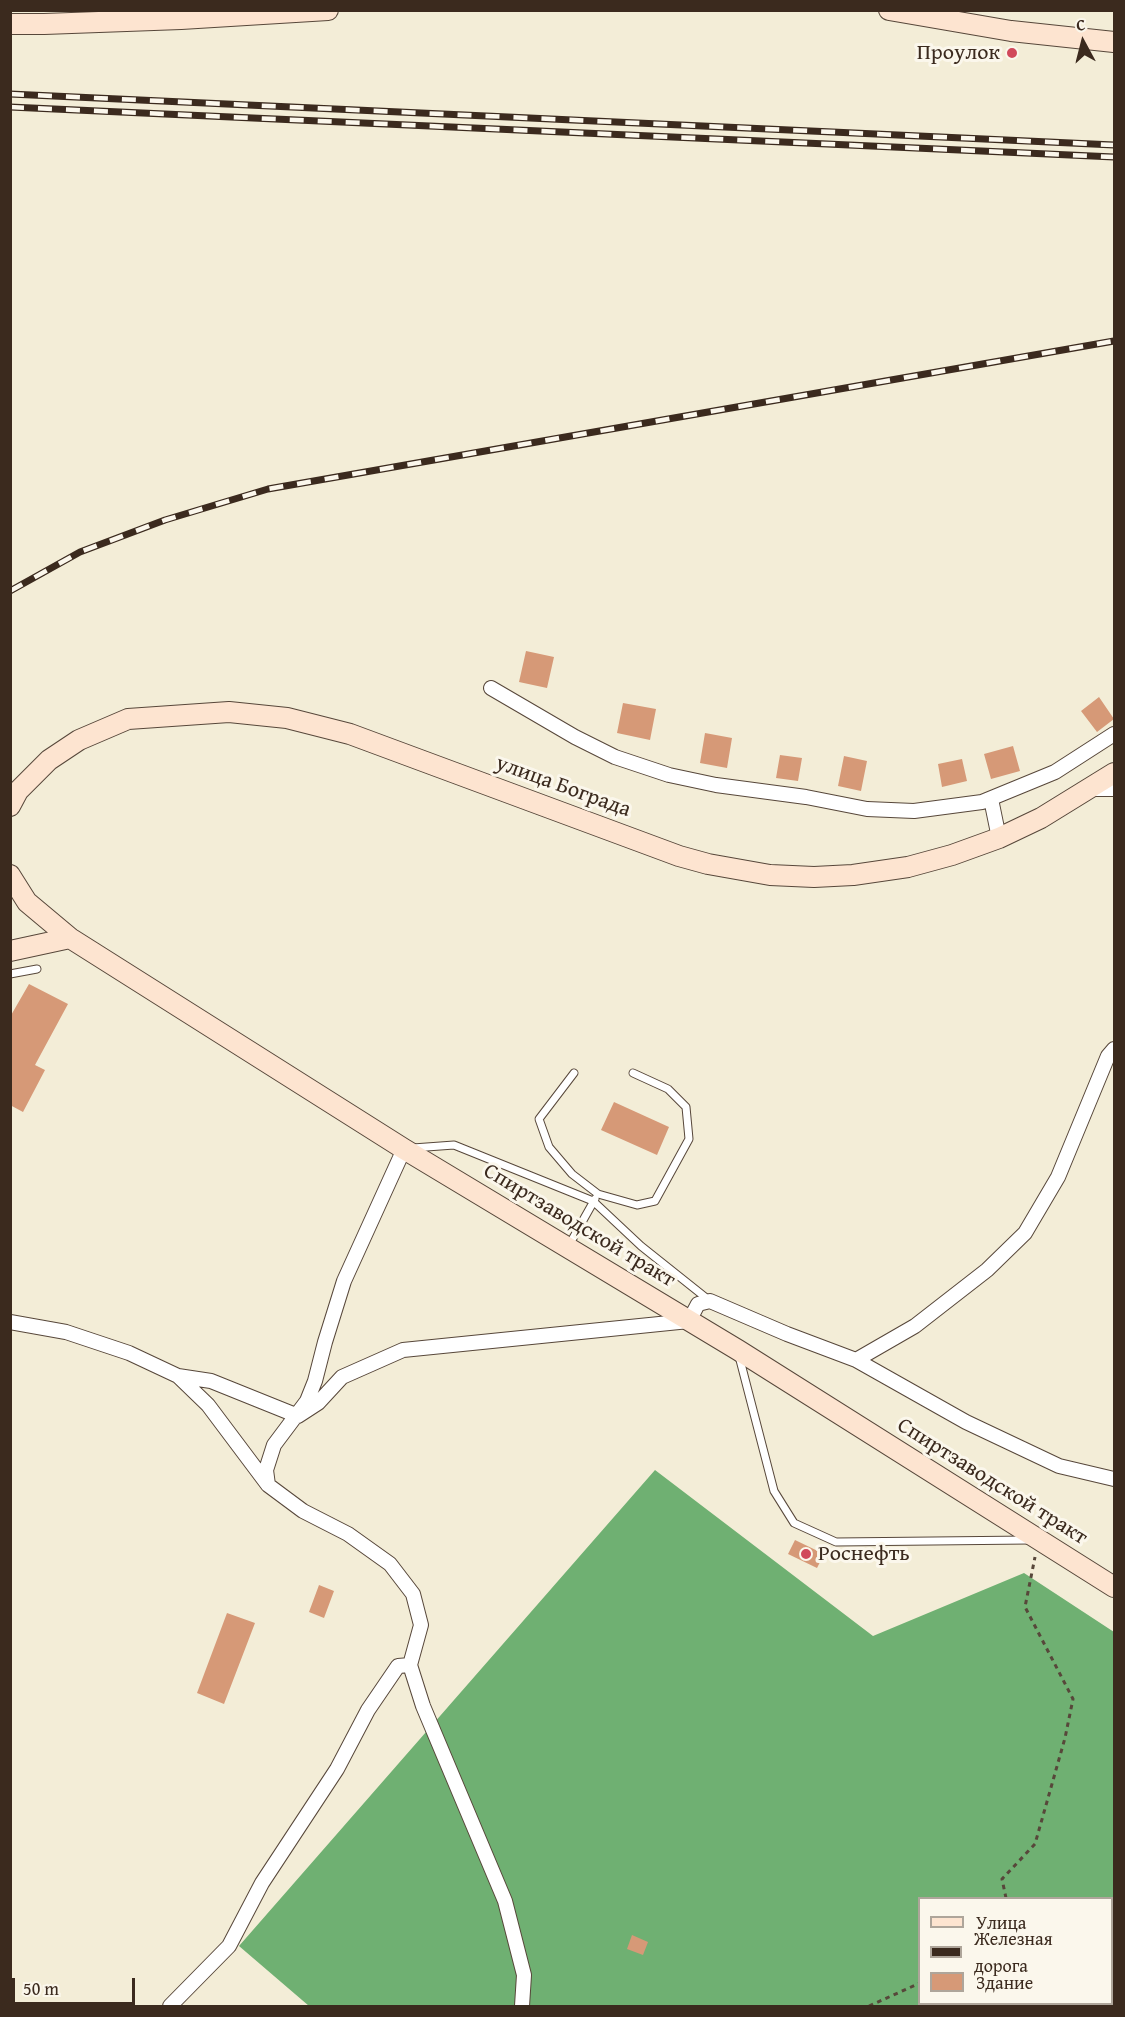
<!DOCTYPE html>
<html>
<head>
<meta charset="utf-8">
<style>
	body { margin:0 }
	#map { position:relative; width:1125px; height:2017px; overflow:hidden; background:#f3edd7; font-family:"Gentium Book Plus",serif }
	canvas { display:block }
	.frame { position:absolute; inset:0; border:12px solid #3b2a1e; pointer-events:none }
	.legend { position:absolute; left:918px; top:1897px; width:195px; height:108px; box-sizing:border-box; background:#fbf7ec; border:2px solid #aea59a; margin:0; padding:8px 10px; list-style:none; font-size:18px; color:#3b2a1e }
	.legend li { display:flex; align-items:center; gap:12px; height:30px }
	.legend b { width:30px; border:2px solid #aea59a }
	.north { position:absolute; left:1053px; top:12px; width:60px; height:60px; -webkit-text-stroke:4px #fbf7ec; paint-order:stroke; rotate:353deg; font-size:16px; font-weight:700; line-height:24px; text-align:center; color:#3b2a1e }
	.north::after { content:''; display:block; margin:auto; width:21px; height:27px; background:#3b2a1e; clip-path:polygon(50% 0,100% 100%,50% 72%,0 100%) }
	.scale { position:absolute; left:12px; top:1978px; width:123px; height:27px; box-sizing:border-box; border:3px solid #3b2a1e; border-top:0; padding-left:8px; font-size:18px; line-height:21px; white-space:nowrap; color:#3b2a1e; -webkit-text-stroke:4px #fbf7ec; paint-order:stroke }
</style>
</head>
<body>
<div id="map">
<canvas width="1125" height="2017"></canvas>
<div class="frame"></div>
<ul class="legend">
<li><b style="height:8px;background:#fde4d0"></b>Улица</li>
<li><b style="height:8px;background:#3b2a1e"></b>Железная дорога</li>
<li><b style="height:16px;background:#d69977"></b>Здание</li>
</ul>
<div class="north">С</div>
<div class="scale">50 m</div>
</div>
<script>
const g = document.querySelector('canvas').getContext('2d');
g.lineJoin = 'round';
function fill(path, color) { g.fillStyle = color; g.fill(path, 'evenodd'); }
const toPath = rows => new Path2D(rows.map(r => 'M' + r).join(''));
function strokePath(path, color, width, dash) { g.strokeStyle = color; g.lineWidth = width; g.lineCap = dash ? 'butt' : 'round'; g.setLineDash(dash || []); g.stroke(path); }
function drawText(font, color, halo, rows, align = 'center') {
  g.font = font + ' "Gentium Book Plus",serif'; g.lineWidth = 6; g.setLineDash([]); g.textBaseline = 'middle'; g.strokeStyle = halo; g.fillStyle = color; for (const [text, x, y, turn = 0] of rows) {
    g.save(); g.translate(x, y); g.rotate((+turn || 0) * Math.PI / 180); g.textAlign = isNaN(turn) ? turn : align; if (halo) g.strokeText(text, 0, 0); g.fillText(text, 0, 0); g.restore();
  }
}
fill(toPath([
	[655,1470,873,1636,1024,1573,1114,1632,1114,2006,309,2006,239,1946],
	[920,1898,1112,1898,1112,2004,920,2004]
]), '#6fb072');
fill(toPath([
	[526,651,554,657,547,688,519,682],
	[1099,697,1114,719,1097,732,1081,711],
	[623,703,656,709,650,740,617,733],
	[705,733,732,738,727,768,700,763],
	[1013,746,1020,771,991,779,984,754],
	[780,755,802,758,798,781,776,778],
	[844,756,867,761,861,791,838,786],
	[962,759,967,781,942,787,938,764],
	[29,984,68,1004,35,1065,45,1070,23,1112,10,1105,10,1017],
	[614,1102,669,1127,657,1155,601,1130],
	[795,1540,824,1554,817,1568,788,1554],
	[319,1585,334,1591,324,1618,309,1612],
	[227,1613,255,1623,224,1704,197,1693],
	[632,1935,648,1942,643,1955,627,1949]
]), '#d69977');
const lane = toPath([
	[10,974,37,969],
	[574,1073,539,1119,549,1147,572,1174,598,1194,637,1205,655,1201,689,1139,686,1107,668,1089,633,1073],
	[413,1148,454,1145,593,1201,641,1246,710,1301],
	[568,1247,595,1199],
	[739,1356,774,1491,794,1523,836,1542,1030,1540]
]);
const street = toPath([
	[491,688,575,737,615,757,669,775,716,785,806,797,867,809,914,811,982,802,1055,772,1114,734],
	[1090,789,1114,789],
	[991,799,999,838],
	[10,1322,66,1332,129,1353,178,1376,211,1381,298,1416,318,1403,342,1377,403,1350,689,1321,698,1304,710,1301,787,1334,856,1360,915,1326,987,1270,1025,1233,1058,1177,1108,1056,1114,1049],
	[856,1360,966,1422,1059,1466,1114,1479],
	[178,1376,208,1405,268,1485,303,1511,348,1534,390,1564,413,1594,421,1625,410,1665,423,1706,505,1901,524,1975,522,2006],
	[268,1485,266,1470,274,1445,307,1401,315,1381,325,1342,344,1281,404,1149],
	[170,2006,229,1946,262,1883,337,1769,368,1710,398,1666,410,1665]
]);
const secondary = toPath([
	[889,10,1011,31,1114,42],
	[10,24,44,24,181,19,328,10],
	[10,806,18,791,49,760,79,740,128,719,229,712,287,718,350,734,679,856,708,864,770,875,814,877,853,875,908,867,952,855,999,838,1041,818,1114,773],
	[10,875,27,902,70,938,404,1149,738,1350,1114,1587],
	[10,951,70,938]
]);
strokePath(lane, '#57473a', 9);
strokePath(street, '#57473a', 16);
strokePath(secondary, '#57473a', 22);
strokePath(toPath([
	[1006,1898,1002,1879,1035,1844,1065,1738,1073,1699,1025,1607,1035,1557],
	[1021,2004,1021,2006],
	[869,2006,920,1983]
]), '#57473a', 3, [4.5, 4.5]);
strokePath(lane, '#fff', 7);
strokePath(street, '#fff', 14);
strokePath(secondary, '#fde4d0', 20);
const rail = toPath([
	[10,94,1114,145],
	[10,107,1114,157],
	[10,591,80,552,165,520,268,489,1114,341]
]);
strokePath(rail, '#3b2a1e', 7);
strokePath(rail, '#fbf7ec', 4.5, [14]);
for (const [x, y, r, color] of [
	[1012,53,6,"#d1495b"],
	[806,1554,6,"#d1495b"]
]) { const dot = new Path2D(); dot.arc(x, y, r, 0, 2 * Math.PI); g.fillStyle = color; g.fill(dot); strokePath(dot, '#fbf7ec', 2); }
drawText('22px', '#3b2a1e', '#fbf7ec', [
	["Проулок",1000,53],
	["Роснефть",818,1554,"left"]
], 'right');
drawText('22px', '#3b2a1e', '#fbf7ec', [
	["улица Бограда",563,787,20],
	["Спиртзаводской тракт",579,1226,31],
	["Спиртзаводской тракт",992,1482,32]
]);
</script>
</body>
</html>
